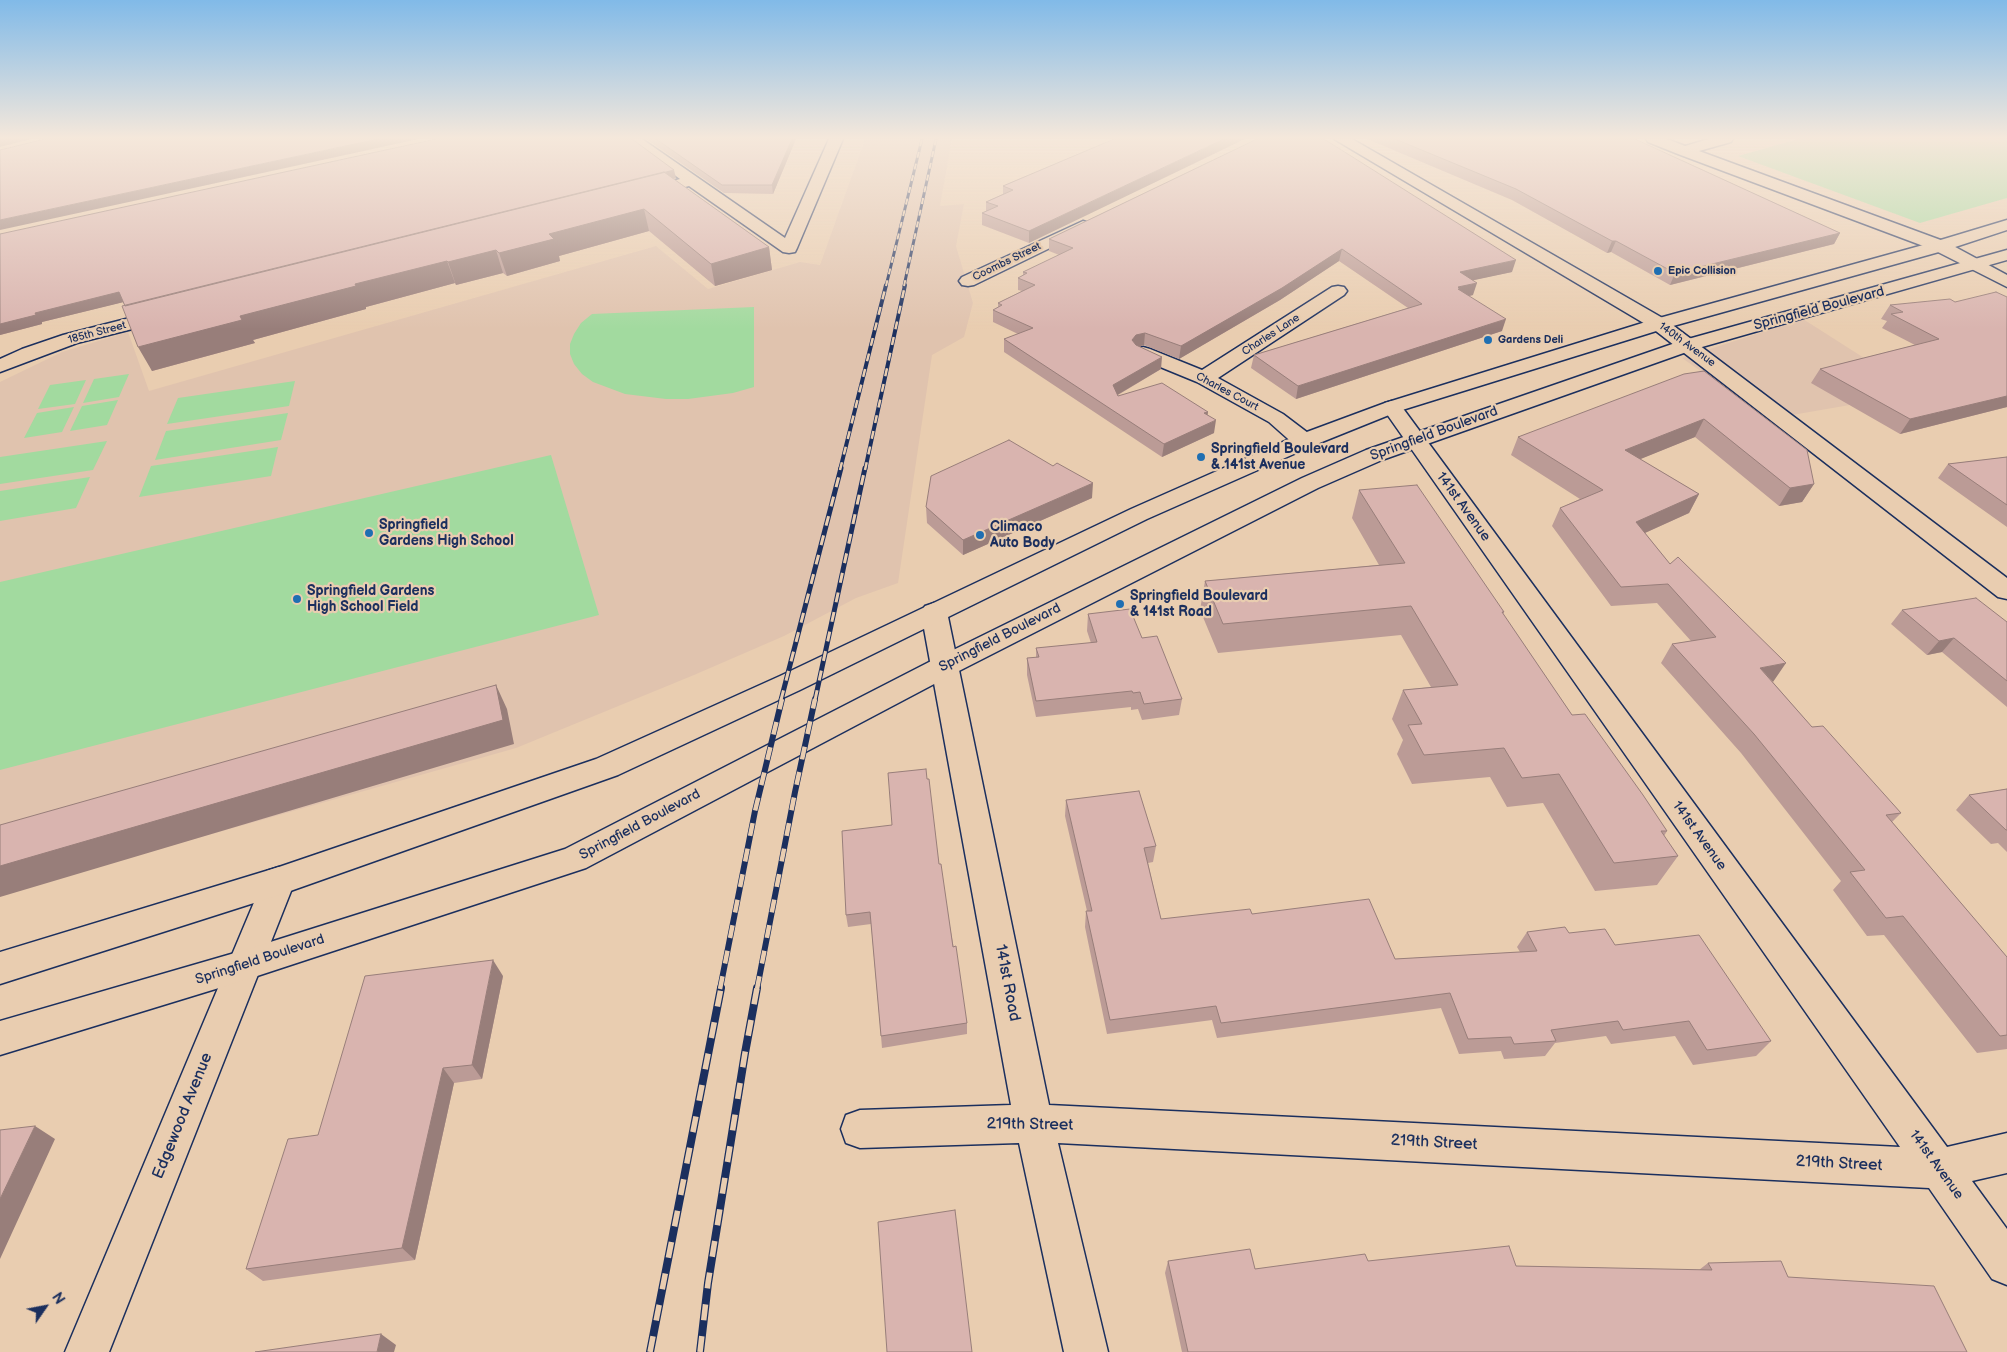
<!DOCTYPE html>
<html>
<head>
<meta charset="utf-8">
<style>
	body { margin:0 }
	#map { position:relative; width:2007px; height:1352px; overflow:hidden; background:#e9cdb0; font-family:"Balsamiq Sans",sans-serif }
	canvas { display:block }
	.north { position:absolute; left:20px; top:1282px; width:50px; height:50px; -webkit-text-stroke:4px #e9cdb0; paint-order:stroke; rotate:57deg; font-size:14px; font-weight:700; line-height:20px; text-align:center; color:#1b2f5e }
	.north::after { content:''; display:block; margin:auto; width:18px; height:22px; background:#1b2f5e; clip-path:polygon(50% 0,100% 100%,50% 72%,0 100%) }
</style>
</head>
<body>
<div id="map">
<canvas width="2007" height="1352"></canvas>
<div class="north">N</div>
</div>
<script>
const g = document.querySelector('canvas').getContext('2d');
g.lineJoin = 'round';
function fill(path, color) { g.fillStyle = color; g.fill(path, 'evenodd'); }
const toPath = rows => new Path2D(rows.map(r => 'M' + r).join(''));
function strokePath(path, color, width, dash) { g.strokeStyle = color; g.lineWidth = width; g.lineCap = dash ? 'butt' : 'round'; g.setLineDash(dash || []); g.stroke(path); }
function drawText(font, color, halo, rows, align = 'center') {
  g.font = font + ' "Balsamiq Sans",sans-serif'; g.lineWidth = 4.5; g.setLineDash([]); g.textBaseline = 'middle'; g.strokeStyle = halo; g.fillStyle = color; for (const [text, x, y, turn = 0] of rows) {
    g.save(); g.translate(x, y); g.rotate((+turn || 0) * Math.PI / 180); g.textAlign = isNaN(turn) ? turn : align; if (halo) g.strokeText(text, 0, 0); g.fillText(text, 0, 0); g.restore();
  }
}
fill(toPath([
	[865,139,952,139,940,206,964,204,956,246,973,303,964,337,932,355,898,583,856,598,784,636,694,675,516,748,0,894,0,382,62,352,128,332,149,391,656,246,708,289,800,262,820,265],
	[1803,319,1919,393,1769,419,1682,358]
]), '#e0c3ae');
fill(toPath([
	[1798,139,2007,139,2007,198,1920,223,1738,156],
	[754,307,754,387,733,393,688,399,666,399,625,394,593,382,582,374,574,364,570,354,570,344,574,334,581,323,592,314],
	[129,374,119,397,83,403,94,379],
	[86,380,75,404,38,409,50,385],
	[295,381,289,406,167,424,178,398],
	[118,400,107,425,70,431,82,406],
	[74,407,62,432,24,438,37,413],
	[288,413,281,440,155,460,166,431],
	[107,441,93,470,0,484,0,457],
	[278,447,271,476,139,497,151,466],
	[551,455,599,615,0,770,0,582],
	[90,477,76,508,0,521,0,491]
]), '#a2da9f');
const minor = toPath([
	[625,139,642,139,785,238,829,139,843,139,797,248,795,252,789,253,783,252,689,186,643,198,638,196,635,193,638,190,680,179,625,139],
	[1334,139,1352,139,1666,320,2007,578,2007,599,1998,597,1652,328,1334,139],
	[1646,139,1667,139,1685,146,1709,139,1733,139,1731,142,1699,151,1946,242,2007,275,2007,287,1934,250,1678,154,1648,142,1646,139],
	[1083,221,1089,223,1091,226,1089,229,974,285,968,286,962,285,959,281,962,277,1083,221],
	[1338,286,1344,287,1347,291,1344,295,1218,378,1283,414,1312,436,1315,441,1312,446,1304,448,1296,446,1269,422,1197,382,1136,357,1133,353,1136,349,1143,347,1150,349,1202,370,1332,287,1338,286],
	[165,309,172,311,174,315,172,319,77,343,0,372,0,359,22,349,63,335,165,309],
	[1392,401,1399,403,1947,1147,2007,1133,2007,1173,1972,1181,2007,1229,2007,1285,1992,1279,1929,1188,1058,1143,1108,1352,1064,1352,1019,1143,860,1148,846,1143,841,1129,846,1115,860,1110,1011,1105,921,612,925,606,934,603,943,606,947,612,1049,1105,1900,1147,1382,407,1385,403,1392,401],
	[279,867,291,871,295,881,109,1352,65,1352,263,881,267,871,279,867]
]);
const primary = toPath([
	[2007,220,2007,230,1946,250,1666,328,1399,411,1312,446,1147,519,800,690,618,775,279,895,0,984,0,952,279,867,596,759,780,676,1131,509,1296,436,1385,403,1652,320,1934,242,2007,220],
	[2007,250,2007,260,1695,349,1382,460,1318,488,955,673,586,868,245,980,0,1055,0,1021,245,950,565,849,935,659,1302,478,1366,450,1681,341,2007,250]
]);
strokePath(minor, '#1b2f5e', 3);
strokePath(primary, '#1b2f5e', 3);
fill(minor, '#e9cdb0');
fill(primary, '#e9cdb0');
const railFar4 = toPath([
	[886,286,922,139],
	[904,286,936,139]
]);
const railFar3 = toPath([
	[840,470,886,285],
	[865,470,905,285]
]);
const railFar2 = toPath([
	[781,700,841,468],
	[815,700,865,468]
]);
const railFar1 = toPath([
	[720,989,755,811,782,699],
	[757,989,795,792,815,699]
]);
const rail = toPath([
	[650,1352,721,988],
	[700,1352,708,1283,745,1053,757,988]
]);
strokePath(railFar4, '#1b2f5e', 3);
strokePath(railFar3, '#1b2f5e', 4);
strokePath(railFar2, '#1b2f5e', 5);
strokePath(railFar1, '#1b2f5e', 6);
strokePath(rail, '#1b2f5e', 8);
strokePath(railFar4, '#e9cdb0', 2, [6]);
strokePath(railFar3, '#e9cdb0', 2.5, [8]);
strokePath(railFar2, '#e9cdb0', 3, [10]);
strokePath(railFar1, '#e9cdb0', 4.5, [13]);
strokePath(rail, '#e9cdb0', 5.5, [16]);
fill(toPath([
	[646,139,796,139,773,194,724,193],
	[1114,139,1029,243,982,225,982,213,986,212,986,202,1003,194,1003,186],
	[1257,139,1512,272,1473,280,1473,295,1469,296,1502,331,1296,399,1251,368,1254,355,1408,308,1339,261,1280,300,1179,359,1144,345,1139,347,1161,369,1118,395,1118,396,1208,412,1207,415,1214,433,1162,457,1004,352,1004,339,1018,334,993,322,993,310,998,307,998,303,1022,291,1018,290,1018,278,1023,275,1023,272,1059,255,1049,251,1049,239],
	[1367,139,1635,139,1840,233,1834,244,1670,285,1611,252,1607,253,1512,200],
	[676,178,674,179,769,247,772,270,715,286,649,231,559,256,560,261,507,276,503,273,456,285,455,283,366,307,366,309,253,340,255,343,152,371,123,302,42,322,42,324,0,335,0,234],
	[2007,297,2007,407,1900,434,1811,383,1820,369,1915,345,1882,328,1887,321,1881,319,1890,305,1955,302],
	[1704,371,1814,484,1802,502,1779,506,1695,437,1640,459,1699,494,1689,513,1645,533,1670,564,1812,727,1901,813,1892,822,2007,957,2007,1049,1977,1053,1884,935,1867,936,1833,890,1841,881,1741,753,1661,663,1672,644,1691,641,1657,603,1611,606,1552,526,1560,508,1580,499,1511,455,1518,437],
	[2007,457,2007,527,1938,478,1948,464],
	[1359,490,1504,612,1503,614,1572,715,1667,831,1664,836,1678,856,1657,885,1595,891,1543,803,1507,807,1490,777,1412,784,1397,754,1403,740,1392,719,1403,690,1431,687,1401,635,1218,653,1200,610,1205,581,1379,565,1352,518],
	[1092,498,963,555,927,523,926,507],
	[1902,610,2007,622,2007,707,1942,652,1927,655,1891,624],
	[1088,614,1142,638,1182,699,1179,715,1142,720,1138,709,1131,710,1131,707,1036,717,1027,675,1027,658,1036,658,1036,648,1091,643,1087,631],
	[927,779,939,864,967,1023,967,1034,882,1048,881,1036,871,924,848,927,846,915,892,825],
	[2007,789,2007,852,1998,843,1991,844,1956,810,1969,795],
	[1066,800,1156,846,1153,862,1148,863,1161,919,1252,914,1395,959,1520,952,1517,947,1527,932,1569,933,1615,945,1771,1041,1756,1056,1693,1065,1675,1036,1611,1044,1606,1036,1555,1043,1545,1056,1504,1059,1501,1051,1459,1054,1441,1008,1217,1038,1212,1020,1107,1034,1085,927,1086,911,1087,911,1065,816],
	[503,976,482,1079,454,1083,415,1260,263,1281,246,1269,318,1135],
	[1168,1261,1255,1269,1368,1261,1516,1266,1699,1270,1708,1263,1788,1277,1967,1352,1182,1352,1165,1273]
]), '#bb9b96');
fill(toPath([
	[0,139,32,139,0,147],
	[378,139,419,139,0,230,0,220],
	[792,139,796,139,773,194,772,185],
	[1224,139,1245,139,1029,243,1029,231],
	[674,170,676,178,131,316],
	[644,209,649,231,559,256,560,261,507,276,499,253,549,234],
	[1840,233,1834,244,1670,285,1675,273],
	[1612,241,1616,241,1611,252,1607,253],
	[769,247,772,270,715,286,711,264],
	[1342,249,1339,261,1280,300,1179,359,1181,346],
	[496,250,503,273,456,285,448,262],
	[1516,260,1512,272,1456,284,1460,272],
	[447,261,455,283,366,307,366,309,253,340,255,343,152,371,138,347,240,316,355,284],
	[1477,283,1473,295,1457,299,1458,287],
	[119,292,124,302,42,322,42,324,0,335,0,324,35,313],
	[1506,319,1502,331,1296,399,1298,386],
	[1145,333,1144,345,1134,348,1132,340,1136,335],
	[1162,357,1161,369,1112,398,1113,385],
	[2007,396,2007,407,1900,434,1910,419],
	[1208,412,1206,425,1216,420,1214,433,1162,457,1164,444,1204,413],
	[1704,419,1695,437,1616,469,1625,450],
	[1093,483,1092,498,963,555,963,540],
	[1814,484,1802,502,1779,506,1790,488],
	[1699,494,1689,513,1627,541,1636,522],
	[1954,638,1942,652,1927,655,1939,641],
	[1786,663,1773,682,1760,668],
	[496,685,507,709,514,744,0,897,0,866],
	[493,960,503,976,482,1079,472,1065],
	[443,1068,454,1083,415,1260,402,1248],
	[35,1126,55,1139,0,1259,0,1199],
	[381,1334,396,1345,394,1352,377,1352]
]), '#987e7a');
const building = toPath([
	[45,139,378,139,0,220,0,150,45,139],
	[436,139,632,139,674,170,125,306,119,292,35,313,36,315,0,324,0,234,436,139],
	[656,139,792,139,772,185,722,185,656,139],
	[1114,139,1224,139,1029,231,982,213,998,206,986,202,1013,190,1003,186,1114,139],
	[1257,139,1324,139,1516,260,1460,272,1477,283,1458,287,1460,289,1458,289,1506,319,1298,386,1254,355,1422,304,1342,249,1282,288,1181,346,1145,333,1136,335,1132,340,1136,345,1162,357,1113,385,1118,396,1162,383,1208,412,1204,413,1216,420,1164,444,1004,339,1033,328,993,310,1002,305,998,303,1035,285,1018,278,1027,273,1023,272,1073,248,1049,239,1257,139],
	[1395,139,1635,139,1840,233,1675,273,1616,241,1612,241,1516,189,1395,139],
	[664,172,769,247,711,264,644,209,549,234,554,239,499,253,496,250,448,262,447,261,355,284,356,286,240,316,242,320,138,347,122,306,664,172],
	[1996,292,2007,297,2007,396,1910,419,1820,369,1939,339,1891,314,1903,312,1890,305,1950,299,1955,302,1996,292],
	[1704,371,1807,450,1814,484,1790,488,1704,419,1625,450,1699,494,1636,522,1670,564,1678,557,1786,663,1760,668,1812,727,1823,726,1901,813,1886,815,2007,957,2007,1035,2000,1036,1903,916,1886,918,1850,872,1865,870,1754,734,1672,644,1716,637,1668,584,1621,587,1560,508,1603,490,1518,437,1684,374,1704,371],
	[1009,440,1053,466,1057,463,1093,483,963,540,926,507,931,476,1009,440],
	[2007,457,2007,505,1948,464,2007,457],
	[1417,485,1504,612,1502,612,1572,715,1585,714,1643,795,1667,831,1661,831,1678,856,1614,863,1559,774,1522,778,1504,748,1424,755,1408,725,1422,724,1403,690,1458,685,1411,606,1223,624,1205,581,1405,563,1359,490,1417,485],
	[1976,598,2007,622,2007,681,1954,638,1939,641,1902,610,1976,598],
	[1130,609,1142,638,1157,636,1182,699,1144,704,1140,692,1133,693,1132,691,1036,701,1027,658,1039,657,1036,648,1097,642,1088,614,1130,609],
	[496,685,503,720,0,866,0,825,496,685],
	[926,769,927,779,929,779,939,864,941,864,953,947,956,946,967,1023,881,1036,870,912,846,915,842,831,892,825,888,773,926,769],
	[2007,789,2007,830,2006,830,1969,795,2007,789],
	[1139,791,1156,846,1144,848,1161,919,1250,909,1252,914,1369,899,1395,959,1537,951,1527,932,1565,927,1569,933,1605,929,1615,945,1699,935,1771,1041,1707,1050,1689,1021,1623,1030,1618,1021,1551,1030,1556,1041,1514,1044,1511,1037,1468,1039,1450,993,1221,1023,1216,1006,1110,1020,1086,911,1092,911,1066,800,1139,791],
	[493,960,472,1065,443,1068,402,1248,246,1269,288,1139,318,1135,365,976,493,960],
	[35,1126,0,1199,0,1130,35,1126],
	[955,1210,972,1352,887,1352,878,1222,955,1210],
	[1509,1246,1516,1266,1712,1270,1708,1263,1781,1261,1788,1277,1934,1286,1967,1352,1188,1352,1168,1261,1250,1249,1255,1269,1365,1254,1368,1261,1509,1246],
	[381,1334,377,1352,255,1352,381,1334]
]);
fill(building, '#d9b4af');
strokePath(building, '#987e7a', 1);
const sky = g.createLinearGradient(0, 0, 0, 329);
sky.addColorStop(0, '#81bae8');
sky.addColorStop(0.42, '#f5e8db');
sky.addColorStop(1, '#f5e8db00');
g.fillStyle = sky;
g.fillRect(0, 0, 2007, 329);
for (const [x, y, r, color] of [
	[1658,271,5,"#1f6fb2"],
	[1488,340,5,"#1f6fb2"],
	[1201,457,5,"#1f6fb2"],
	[369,533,5,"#1f6fb2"],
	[980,535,5,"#1f6fb2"],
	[297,599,5,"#1f6fb2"],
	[1120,604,5,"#1f6fb2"]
]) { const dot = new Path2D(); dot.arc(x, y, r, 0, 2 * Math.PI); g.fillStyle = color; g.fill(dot); strokePath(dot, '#e9cdb0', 2); }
drawText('11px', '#1b2f5e', '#e9cdb0', [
	["Coombs Street",1007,262,-26],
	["185th Street",97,333,-15],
	["Charles Lane",1271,335,-33],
	["140th Avenue",1687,345,36],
	["Charles Court",1227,392,28]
]);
drawText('bold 11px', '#1b2f5e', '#e9cdb0', [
	["Epic Collision",1668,271],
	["Gardens Deli",1498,340]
], 'left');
drawText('14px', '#1b2f5e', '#e9cdb0', [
	["Springfield Boulevard",1819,309,-15],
	["Springfield Boulevard",1434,434,-20],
	["141st Avenue",1463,507,54],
	["Springfield Boulevard",1000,638,-27],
	["Springfield Boulevard",640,825,-28],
	["141st Avenue",1699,836,54],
	["Springfield Boulevard",260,960,-18],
	["141st Avenue",1936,1165,54]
]);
drawText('bold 14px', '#1b2f5e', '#e9cdb0', [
	["Springfield Boulevard",1211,449],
	["& 141st Avenue",1211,465],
	["Springfield",379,525],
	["Gardens High School",379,541],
	["Climaco",990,527],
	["Auto Body",990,543],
	["Springfield Gardens",307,591],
	["High School Field",307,607],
	["Springfield Boulevard",1130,596],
	["& 141st Road",1130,612]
], 'left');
drawText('16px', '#1b2f5e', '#e9cdb0', [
	["141st Road",1007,983,79],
	["Edgewood Avenue",183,1116,-68],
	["219th Street",1030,1125,1],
	["219th Street",1434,1143,3],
	["219th Street",1839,1164,3]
]);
</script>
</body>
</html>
